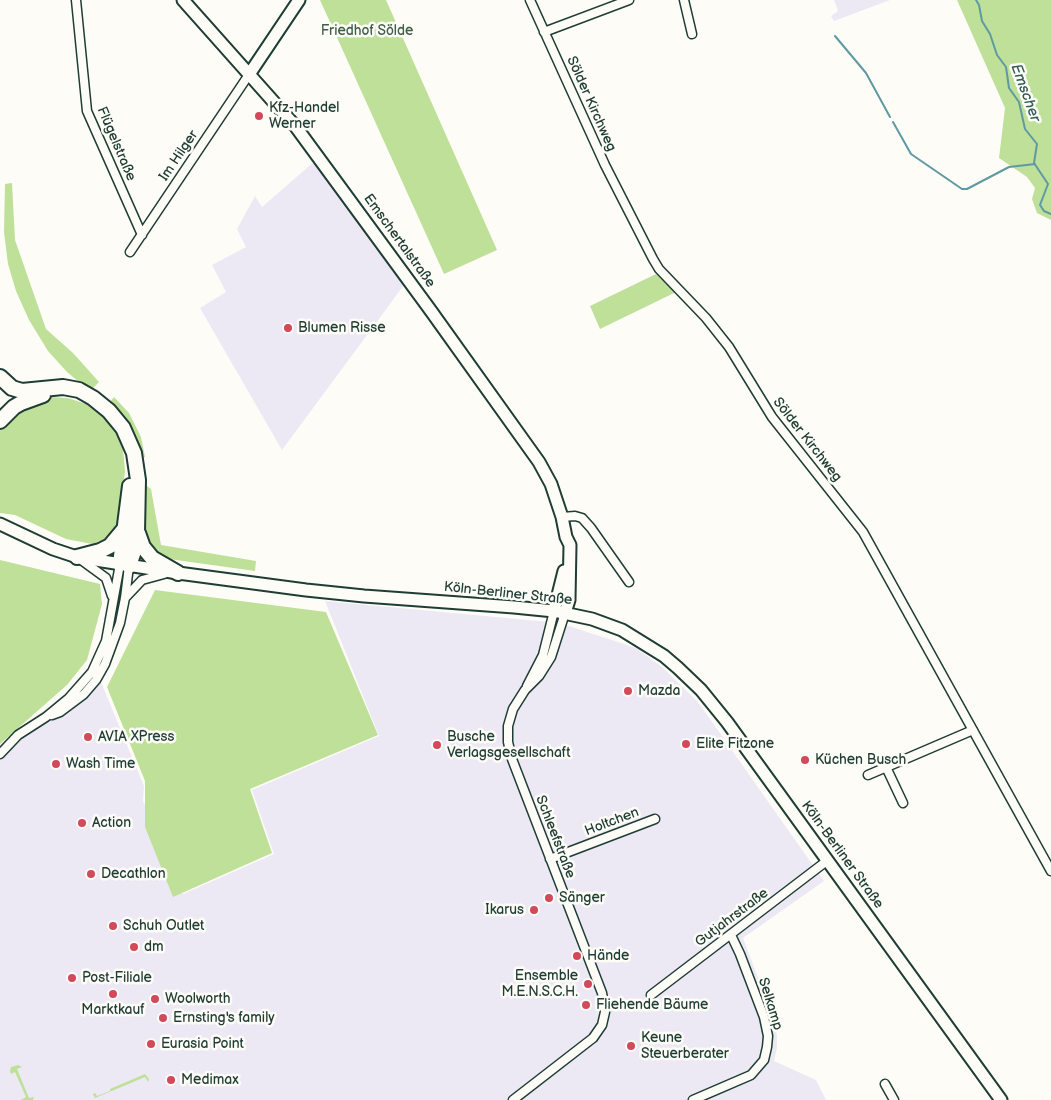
<!DOCTYPE html>
<html>
<head>
<meta charset="utf-8">
<style>
	body { margin:0 }
	canvas { display:block; background:#fdfcf7 }
</style>
</head>
<body>
<canvas width="1051" height="1100"></canvas>
<script>
const g = document.querySelector('canvas').getContext('2d');
g.lineJoin = 'round';
function fill(path, color) { g.fillStyle = color; g.fill(path, 'evenodd'); }
const toPath = rows => new Path2D(rows.map(r => 'M' + r).join(''));
function strokePath(path, color, width, dash) { g.strokeStyle = color; g.lineWidth = width; g.lineCap = dash ? 'butt' : 'round'; g.setLineDash(dash || []); g.stroke(path); }
function drawText(font, color, halo, rows, align = 'center') {
  g.font = font + ' "Balsamiq Sans",sans-serif'; g.lineWidth = 5; g.setLineDash([]); g.textBaseline = 'middle'; g.strokeStyle = halo; g.fillStyle = color; for (const [text, x, y, turn = 0] of rows) {
    g.save(); g.translate(x, y); g.rotate((+turn || 0) * Math.PI / 180); g.textAlign = isNaN(turn) ? turn : align; if (halo) g.strokeText(text, 0, 0); g.fillText(text, 0, 0); g.restore();
  }
}
fill(toPath([
	[834,0,890,0,834,21,831,16,838,11],
	[315,161,404,285,282,450,200,308,226,292,212,265,246,247,237,229,255,196,262,207],
	[325,601,560,623,636,648,662,667,698,702,824,881,743,938,773,1018,777,1036,777,1048,774,1061,816,1080,826,1100,0,1100,0,748,15,733,96,670,144,786,143,801,183,894,274,854,252,790,379,736]
]), '#ece9f5');
fill(toPath([
	[320,0,386,0,497,250,444,274],
	[957,0,1051,0,1051,220,1037,213,1032,199,1035,188,1027,177,999,158,1005,108],
	[12,183,15,240,46,329,73,353,99,382,90,391,67,372,48,351,29,320,16,291,8,264,4,232,5,184],
	[656,274,676,292,600,329,590,306],
	[50,397,68,398,86,404,102,414,116,433,123,449,125,471,118,527,114,533,105,539,92,544,66,539,15,515,0,513,0,428,2,425,33,401],
	[114,397,129,413,141,437,145,457,138,459,107,406],
	[143,483,151,489,161,545,256,561,255,571,162,558,151,551,142,532],
	[0,560,100,584,102,604,87,660,67,685,0,744],
	[155,590,326,612,378,735,250,789,272,853,173,897,145,827,145,781,107,687],
	[18,1065,22,1067,17,1069,29,1098,34,1097,33,1100,21,1100,26,1097,15,1072,11,1074,10,1071,11,1067],
	[145,1074,149,1079,148,1082,145,1077,95,1098,93,1094,95,1093,97,1096,110,1091,110,1089]
]), '#bfe099');
strokePath(toPath([
	[976,0,979,5,982,21,990,34,997,55,1006,67,1009,88,1019,102,1025,129,1037,144,1034,163,1048,184,1040,205,1044,211,1051,214],
	[835,36,866,73,890,117],
	[893,122,911,154,962,189,967,189,1009,167,1035,164]
]), '#5f99a1', 2);
const street = toPath([
	[76,0,87,111,142,235],
	[530,0,605,165,653,259,659,269,706,318,729,347,772,417,863,532,1051,871],
	[684,0,692,34],
	[544,32,629,0],
	[130,252,250,73],
	[562,517,575,516,582,518,591,528,629,582],
	[80,559,106,578,112,596],
	[125,598,142,580,164,574],
	[527,686,543,655,554,611],
	[52,715,60,712,84,694,96,680,105,664,120,623,125,598,129,566],
	[0,754,18,735,46,717,69,698,92,672,106,641,120,564],
	[886,767,903,803],
	[868,775,973,730],
	[550,859,655,819],
	[651,995,828,860],
	[885,1084,894,1100],
	[513,1100,593,1038,602,1025,605,1012,602,993,512,759,508,742,508,726,513,709,525,690,539,676,551,657,565,613],
	[693,1100,751,1075,764,1060,767,1047,768,1036,764,1017,740,954,731,935]
]);
const secondary = toPath([
	[183,0,296,127,431,311,539,462,551,484,562,517,566,537,570,545,569,600,565,613],
	[250,73,299,0],
	[0,524,53,549,77,557,178,573,306,590,364,596,514,607,554,611,592,619,622,630,664,656,678,668,701,690,727,722,1001,1100],
	[554,611,564,571]
]);
const highway = toPath([
	[0,377,12,388,22,391,63,387,79,390,93,398,109,411,123,428,134,453,138,480,137,532,136,545,129,566],
	[0,421,14,407,21,403,43,395],
	[138,533,143,547,152,558,178,573],
	[77,557,100,551,110,546,125,528],
	[120,564,130,486]
]);
strokePath(street, '#1f3d34', 11);
strokePath(secondary, '#1f3d34', 15);
strokePath(highway, '#1f3d34', 18);
strokePath(street, '#fdfcf7', 8);
strokePath(secondary, '#fdfcf7', 11);
strokePath(highway, '#fdfcf7', 14);
for (const [x, y, r, color] of [
	[259,116,5,"#d1495b"],
	[288,328,5,"#d1495b"],
	[628,691,5,"#d1495b"],
	[88,737,5,"#d1495b"],
	[686,744,5,"#d1495b"],
	[437,745,5,"#d1495b"],
	[805,760,5,"#d1495b"],
	[56,764,5,"#d1495b"],
	[82,823,5,"#d1495b"],
	[91,874,5,"#d1495b"],
	[549,898,5,"#d1495b"],
	[534,910,5,"#d1495b"],
	[113,926,5,"#d1495b"],
	[134,947,5,"#d1495b"],
	[577,956,5,"#d1495b"],
	[72,978,5,"#d1495b"],
	[588,984,5,"#d1495b"],
	[113,994,5,"#d1495b"],
	[155,999,5,"#d1495b"],
	[586,1005,5,"#d1495b"],
	[163,1018,5,"#d1495b"],
	[151,1044,5,"#d1495b"],
	[631,1046,5,"#d1495b"],
	[171,1080,5,"#d1495b"]
]) { const dot = new Path2D(); dot.arc(x, y, r, 0, 2 * Math.PI); g.fillStyle = color; g.fill(dot); strokePath(dot, '#fdfcf7', 2); }
drawText('14px', '#3f5e48', '#fdfcf7', [
	["Friedhof Sölde",367,31]
]);
drawText('14px', '#1f3d34', '#fdfcf7', [
	["Sölder Kirchweg",591,104,66],
	["Flügelstraße",116,144,67],
	["Im Hilger",179,156,-56],
	["Emschertalstraße",399,241,54],
	["Sölder Kirchweg",807,440,52],
	["Köln-Berliner Straße",508,594,6],
	["Holtchen",612,822,-21],
	["Schleefstraße",555,837,69],
	["Köln-Berliner Straße",842,855,54],
	["Gutjahrstraße",732,918,-37],
	["Selkamp",770,1004,73]
]);
drawText('14px', '#1f3d34', '#fdfcf7', [
	["Kfz-Handel",269,108],
	["Werner",269,124],
	["Blumen Risse",298,328],
	["Mazda",638,691],
	["AVIA XPress",98,737],
	["Busche",447,737],
	["Verlagsgesellschaft",447,753],
	["Elite Fitzone",696,744],
	["Küchen Busch",815,760],
	["Wash Time",66,764],
	["Action",92,823],
	["Decathlon",101,874],
	["Sänger",559,898],
	["Ikarus",524,910,"right"],
	["Schuh Outlet",123,926],
	["dm",144,947],
	["Hände",587,956],
	["Ensemble",578,976,"right"],
	["M.E.N.S.C.H.",578,992,"right"],
	["Post-Filiale",82,978],
	["Woolworth",165,999],
	["Fliehende Bäume",596,1005],
	["Marktkauf",113,1010,"center"],
	["Ernsting's family",173,1018],
	["Keune",641,1038],
	["Steuerberater",641,1054],
	["Eurasia Point",161,1044],
	["Medimax",181,1080]
], 'left');
drawText('italic 15px', '#345c58', '#fdfcf7', [
	["Emscher",1025,93,70]
]);
</script>
</body>
</html>
